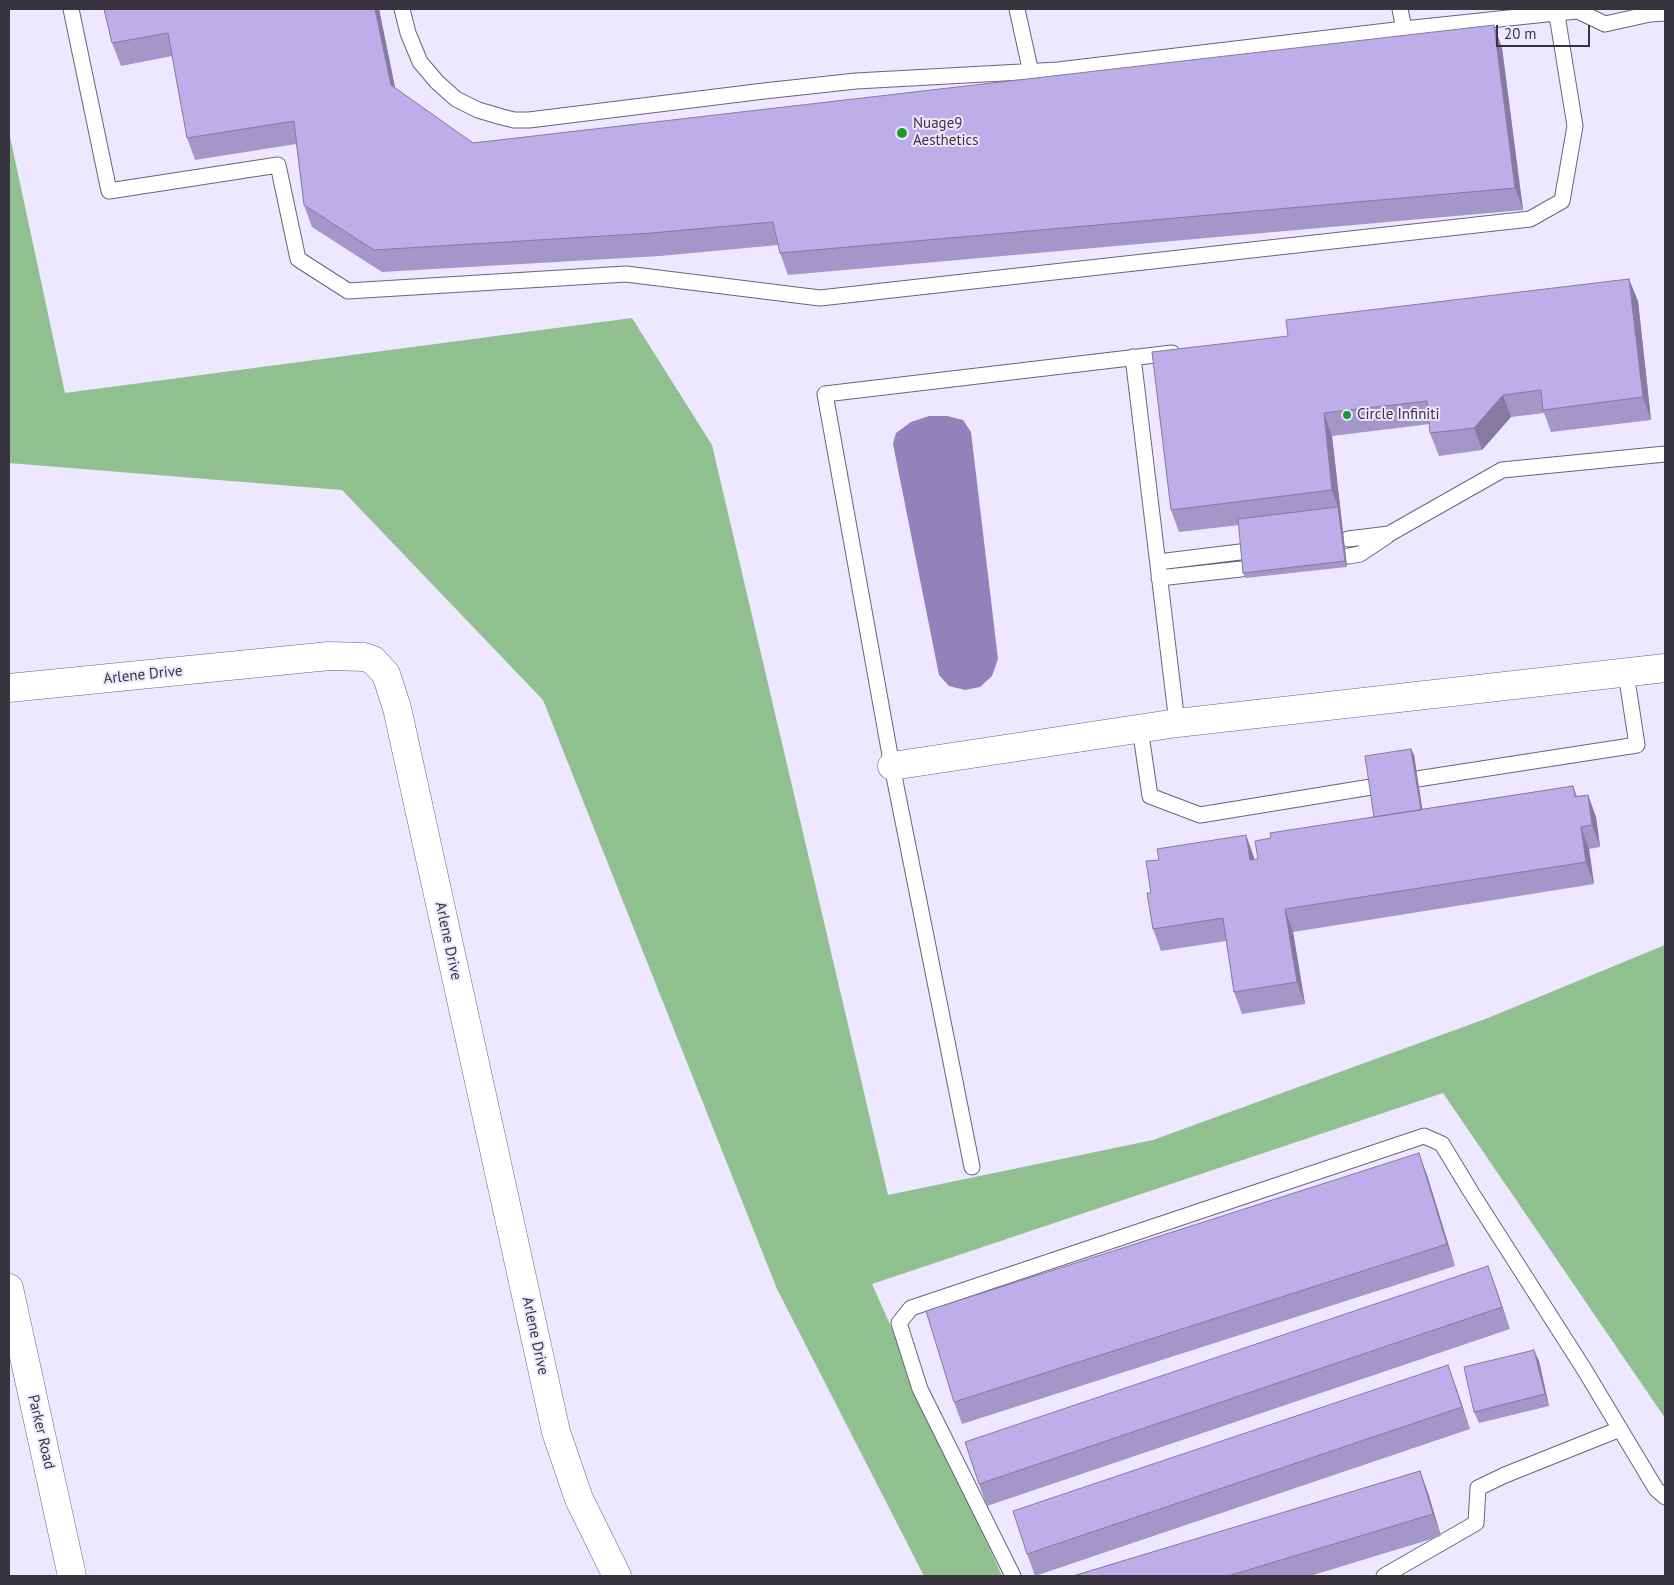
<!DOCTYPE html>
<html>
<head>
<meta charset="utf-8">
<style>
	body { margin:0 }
	#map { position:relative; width:1674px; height:1585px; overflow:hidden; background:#ede7ff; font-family:"PT Sans",sans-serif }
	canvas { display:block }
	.frame { position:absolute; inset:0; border:10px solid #37343f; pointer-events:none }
	.scale { position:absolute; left:1496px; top:25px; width:94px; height:22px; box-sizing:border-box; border:2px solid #37343f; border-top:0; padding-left:6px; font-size:15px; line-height:18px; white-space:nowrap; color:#37343f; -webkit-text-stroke:4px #ede7ff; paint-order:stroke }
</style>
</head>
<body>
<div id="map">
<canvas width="1674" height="1585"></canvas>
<div class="frame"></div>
<div class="scale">20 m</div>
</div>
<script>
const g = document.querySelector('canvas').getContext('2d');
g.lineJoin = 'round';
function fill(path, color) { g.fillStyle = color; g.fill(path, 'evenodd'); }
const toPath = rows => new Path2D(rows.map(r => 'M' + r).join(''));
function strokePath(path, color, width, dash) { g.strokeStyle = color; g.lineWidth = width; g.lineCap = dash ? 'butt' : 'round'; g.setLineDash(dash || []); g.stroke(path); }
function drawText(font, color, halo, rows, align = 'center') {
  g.font = font + ' "PT Sans",sans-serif'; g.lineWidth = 4; g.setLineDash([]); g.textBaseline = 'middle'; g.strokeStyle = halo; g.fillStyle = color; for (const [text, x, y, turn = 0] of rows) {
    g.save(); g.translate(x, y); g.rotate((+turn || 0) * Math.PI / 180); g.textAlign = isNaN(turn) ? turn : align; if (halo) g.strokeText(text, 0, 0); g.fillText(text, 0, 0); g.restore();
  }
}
fill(toPath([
	[9,132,65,393,632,318,712,445,888,1195,1153,1140,1488,1018,1665,945,1665,1418,1443,1093,872,1284,1002,1576,924,1576,777,1289,543,700,342,490,9,463]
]), '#90c08f');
fill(toPath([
	[929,416,947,416,963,420,971,432,998,659,992,676,980,687,965,690,949,686,939,675,893,444,896,433,911,422]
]), '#9282bb');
const lane = toPath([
	[71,9,109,191,278,165,298,259,348,291,626,274,820,298,1530,219,1562,201,1575,126,1556,9],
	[402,9,408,33,420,62,437,82,456,99,478,110,502,117,514,120,529,120,764,91,856,81,1058,70,1404,29,1556,13,1578,11,1605,24,1650,14,1665,13],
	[1017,9,1031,73],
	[1400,9,1404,29],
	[1133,357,1177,723],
	[1348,539,1389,534,1502,470,1665,454],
	[1349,556,1360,554,1387,536],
	[1158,562,1240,552],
	[1159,578,1241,569],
	[1140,728,1150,796,1200,815,1371,787],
	[1417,779,1637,745,1626,673],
	[972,1167,892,766,825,394,1172,353],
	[1013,1576,920,1389,899,1323,911,1308,1424,1136,1442,1144,1471,1192,1584,1369,1656,1489,1665,1497],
	[1384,1576,1476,1523,1478,1488,1505,1475,1620,1429]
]);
const street = toPath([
	[9,688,329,656,364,657,373,660,386,674,397,708,556,1432,579,1499,617,1576],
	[892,766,1177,723,1665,668]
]);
const secondary = toPath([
	[9,1288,72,1576]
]);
strokePath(lane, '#69637c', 17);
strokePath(street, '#69637c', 29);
strokePath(secondary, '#69637c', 29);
strokePath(lane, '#fff', 15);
strokePath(street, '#fff', 28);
strokePath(secondary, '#fff', 28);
fill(toPath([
	[104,9,379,9,395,88,473,143,1502,48,1523,210,788,275,780,253,778,245,660,256,382,272,312,227,304,205,296,144,195,160,187,138,172,56,121,66,112,43],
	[1638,301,1651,420,1551,432,1544,413,1511,417,1482,450,1439,456,1430,433,1430,424,1332,436,1347,567,1245,578,1243,573,1239,525,1179,532,1171,510,1152,352],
	[1411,749,1414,755,1422,809,1573,786,1577,796,1588,795,1596,817,1600,847,1589,849,1594,884,1293,932,1305,1004,1242,1014,1234,992,1226,941,1161,951,1153,929,1151,893,1159,860,1246,835,1254,859,1258,859,1271,838,1374,817],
	[1427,1175,1455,1266,962,1424,954,1402],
	[1496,1288,1510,1329,987,1506,979,1484],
	[1539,1361,1549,1406,1479,1423,1474,1412],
	[1456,1387,1470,1429,1035,1576,1027,1554],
	[1420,1471,1428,1493,1441,1536,1310,1576,1073,1576]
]), '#a396c8');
fill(toPath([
	[375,9,379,9,399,107,391,85],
	[1494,25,1502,48,1523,210,1515,188],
	[1629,279,1638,301,1651,420,1643,397],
	[1503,395,1511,417,1482,450,1474,428],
	[1324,413,1332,436,1347,567,1345,561,1338,507,1332,490],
	[1411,749,1414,755,1424,820,1422,814],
	[1588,795,1596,817,1600,847,1592,825],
	[1581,827,1589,849,1594,884,1586,862],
	[1246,835,1254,857,1258,882,1250,860],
	[1285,909,1293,932,1305,1004,1297,982],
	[1419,1153,1427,1175,1455,1266,1447,1244],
	[1488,1266,1496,1288,1510,1329,1502,1307],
	[1534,1350,1539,1361,1549,1406,1545,1394],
	[1448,1365,1456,1387,1470,1429,1462,1407],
	[1420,1471,1428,1493,1441,1536,1433,1514]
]), '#847aa3');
const building = toPath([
	[104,9,375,9,391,85,473,143,1494,25,1515,188,780,253,773,222,652,233,374,250,304,205,294,121,187,138,168,33,112,43,104,9],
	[1629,279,1643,397,1543,410,1541,390,1503,395,1474,428,1430,433,1427,401,1324,413,1332,490,1171,510,1152,352,1288,336,1286,320,1629,279],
	[1338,507,1345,561,1243,573,1238,519,1338,507],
	[1411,749,1421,810,1374,817,1365,756,1411,749],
	[1573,786,1575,797,1588,795,1592,825,1581,827,1586,862,1285,909,1297,982,1234,992,1223,918,1153,929,1147,893,1151,893,1146,861,1159,860,1157,849,1246,835,1250,860,1258,859,1255,841,1271,838,1270,833,1573,786],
	[1419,1153,1447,1244,954,1402,926,1311,1419,1153],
	[1488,1266,1502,1307,979,1484,965,1442,1488,1266],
	[1534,1350,1545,1394,1474,1412,1464,1367,1534,1350],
	[1448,1365,1462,1407,1027,1554,1013,1511,1448,1365],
	[1420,1471,1433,1514,1228,1576,1073,1576,1420,1471]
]);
fill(building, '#bdaee9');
strokePath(building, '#847aa3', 1);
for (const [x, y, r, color] of [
	[902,133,6,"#1e9a2d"],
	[1347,415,5,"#1e9a2d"]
]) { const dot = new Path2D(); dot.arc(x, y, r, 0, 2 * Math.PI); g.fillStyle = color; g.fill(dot); strokePath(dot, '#ede7ff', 2); }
drawText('15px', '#37343f', '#ede7ff', [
	["Nuage9",913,124],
	["Aesthetics",913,141],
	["Circle Infiniti",1357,415]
], 'left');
drawText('15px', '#37343f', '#ede7ff', [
	["Arlene Drive",143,675,-6],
	["Arlene Drive",448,941,78],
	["Arlene Drive",535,1336,78],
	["Parker Road",41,1432,77]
]);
</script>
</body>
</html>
